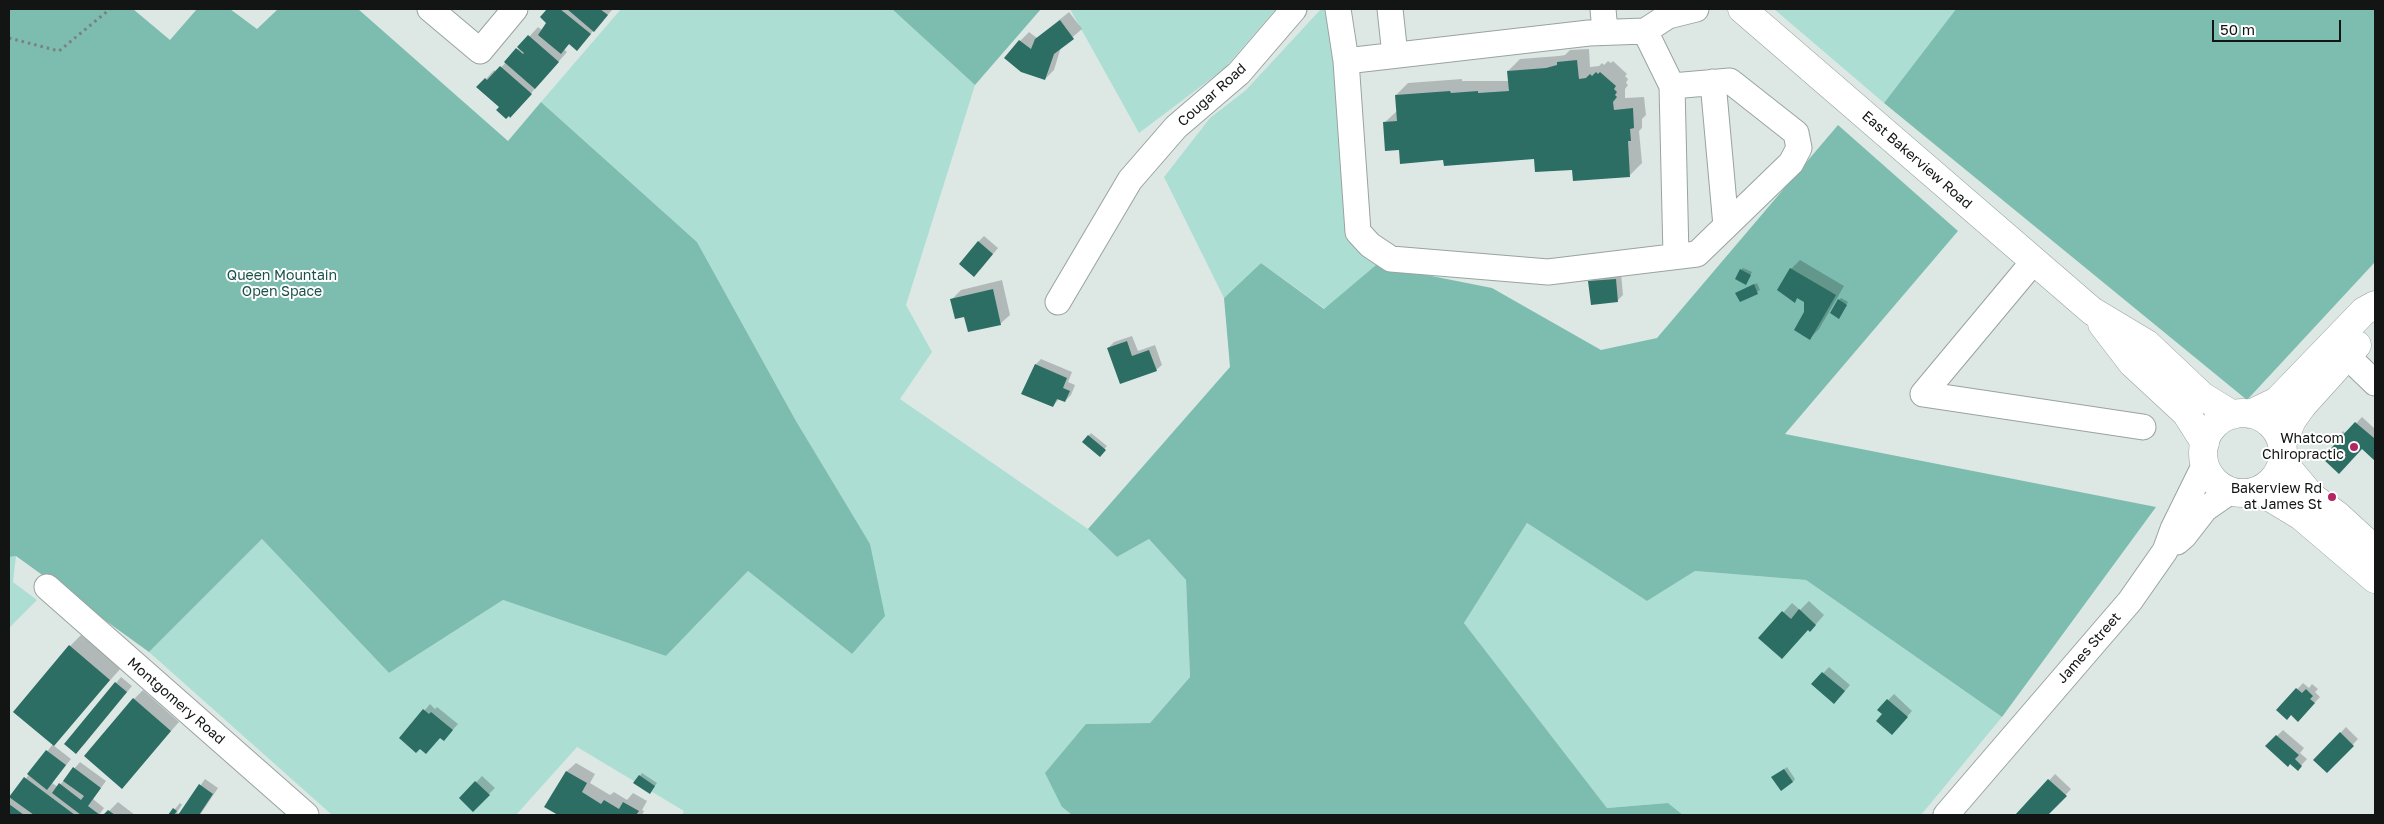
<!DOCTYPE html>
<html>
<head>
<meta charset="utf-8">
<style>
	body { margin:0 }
	#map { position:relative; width:2384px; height:824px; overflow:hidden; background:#dde8e5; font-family:"Golos Text",sans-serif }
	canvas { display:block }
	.frame { position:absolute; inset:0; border:10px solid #121514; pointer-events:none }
	.scale { position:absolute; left:2212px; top:20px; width:129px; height:22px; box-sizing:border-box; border:2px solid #121514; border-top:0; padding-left:6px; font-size:15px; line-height:18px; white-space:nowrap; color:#121514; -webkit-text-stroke:4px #fff; paint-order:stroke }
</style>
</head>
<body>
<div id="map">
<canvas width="2384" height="824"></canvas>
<div class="frame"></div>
<div class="scale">50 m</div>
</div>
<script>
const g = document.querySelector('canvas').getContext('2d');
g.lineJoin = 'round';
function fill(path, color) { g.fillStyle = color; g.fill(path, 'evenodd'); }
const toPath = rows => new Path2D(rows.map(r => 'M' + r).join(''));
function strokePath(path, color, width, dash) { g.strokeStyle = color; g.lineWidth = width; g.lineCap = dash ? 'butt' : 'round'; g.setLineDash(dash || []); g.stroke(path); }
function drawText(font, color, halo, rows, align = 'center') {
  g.font = font + ' "Golos Text",sans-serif'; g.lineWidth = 4; g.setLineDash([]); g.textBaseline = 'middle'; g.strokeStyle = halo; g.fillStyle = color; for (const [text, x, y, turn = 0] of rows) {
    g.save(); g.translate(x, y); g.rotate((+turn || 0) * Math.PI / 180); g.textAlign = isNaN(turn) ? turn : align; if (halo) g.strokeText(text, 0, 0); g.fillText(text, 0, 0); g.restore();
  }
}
fill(toPath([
	[621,9,892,9,975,85,906,305,932,352,900,399,1088,529,1117,557,1149,539,1186,580,1190,677,1150,723,1086,724,1062,807,1072,815,682,815,684,811,577,747,516,815,332,815,149,652,262,539,389,673,503,600,666,656,748,571,852,654,869,544,796,421,697,242,541,102],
	[1070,9,1276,9,1224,69,1139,133],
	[1321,9,1329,9,1347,235,1376,265,1325,309,1261,263,1224,298,1164,177,1210,118,1246,90],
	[1774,9,1956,9,1884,103],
	[1527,523,1647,601,1695,571,1806,580,2002,717,1921,815,1683,815,1668,803,1607,808,1464,623],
	[16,556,13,582,37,600,9,628,9,557]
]), '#added4');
fill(toPath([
	[9,9,133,9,170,40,197,9,230,9,257,29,278,9,358,9,508,141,541,102,697,242,796,421,870,544,885,616,852,654,748,571,666,656,503,600,389,673,262,539,149,652,16,556,9,557],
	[892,9,1041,9,975,85],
	[1956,9,2375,9,2375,262,2247,400,1884,103],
	[1838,125,1958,231,1785,434,2156,507,2002,717,1806,580,1695,571,1647,601,1527,523,1464,623,1607,808,1668,803,1683,815,1072,815,1062,807,1045,773,1086,724,1150,723,1190,677,1186,580,1149,539,1117,557,1088,529,1230,367,1224,298,1261,263,1324,309,1376,265,1492,288,1601,350,1657,338]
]), '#7cbdb0');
fill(toPath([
	[549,9,613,9,577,49,570,43,564,49,567,52,519,107,501,107,486,79,494,70,497,72,538,27,542,30,547,22,541,17],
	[1069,12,1082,29,1061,47,1054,70,1045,79,1020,41,1029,32,1037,38],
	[1589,49,1590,67,1599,66,1602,63,1604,65,1608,61,1611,63,1613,61,1627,74,1625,76,1628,79,1626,83,1628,85,1625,89,1625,98,1644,97,1646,115,1642,119,1642,128,1639,131,1642,163,1630,175,1573,168,1535,158,1444,159,1400,149,1384,123,1397,111,1396,95,1408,83,1462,79,1462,81,1509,81,1508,71,1520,59,1559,56,1565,55,1570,50],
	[984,236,998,248,980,270,978,242],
	[1800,260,1844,286,1819,329,1810,338,1805,301,1798,297,1794,301,1791,269],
	[1743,268,1752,272,1746,283,1741,270],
	[1621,273,1623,295,1617,301,1589,282,1595,276],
	[1002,280,1010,315,1001,323,969,331,965,316,952,299,961,290],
	[1757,283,1760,290,1740,301,1737,293],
	[1841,298,1848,302,1841,314,1837,302],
	[1132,336,1138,351,1155,345,1162,365,1156,370,1108,348,1114,342],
	[1041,359,1072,372,1068,382,1075,385,1071,395,1065,401,1059,399,1053,406,1036,364],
	[2362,417,2375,429,2375,459,2363,448,2336,445,2338,437,2343,431,2346,434],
	[1091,433,1107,446,1099,455,1083,442],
	[1809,601,1824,615,1810,631,1808,629,1760,638,1792,603,1800,610],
	[81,635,121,668,53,745,71,759,52,783,58,787,80,762,106,781,93,799,104,808,99,815,9,815,9,800,53,744,70,646],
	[1829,667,1850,685,1840,697,1813,684],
	[121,677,132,686,82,747,116,683],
	[2303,683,2309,688,2312,684,2318,689,2315,692,2320,697,2304,714,2278,710],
	[143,690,179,722,122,787,134,699],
	[1894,694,1912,711,1897,728,1879,710],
	[430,704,435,709,437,707,458,724,449,734,420,747,401,738],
	[2346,727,2358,739,2327,772,2315,760],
	[2283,730,2304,748,2300,753,2307,759,2298,769,2267,746],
	[576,763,595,774,590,783,610,795,614,792,627,800,633,793,647,801,642,810,644,811,642,815,560,815,546,806,567,771],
	[1787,767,1795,779,1793,782,1776,775],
	[642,773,657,783,652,790,640,776],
	[2055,774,2071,789,2047,815,2017,815],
	[482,776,495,788,473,810,461,798],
	[205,779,218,788,200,815,170,815,180,803,182,805,177,812,180,815],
	[118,802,135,815,105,815]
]), '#0003');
fill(toPath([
	[547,9,560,9,591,34,577,51,569,44,561,54,538,35,546,23,540,17],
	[567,9,600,9,608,15,594,32],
	[1060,20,1074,39,1054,54,1045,80,1021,72,1004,58,1019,40,1031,49,1035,39],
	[528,35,559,62,535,89,504,62,516,48,523,54,524,53,517,47],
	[1577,60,1579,79,1586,78,1590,74,1592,76,1596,72,1598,74,1600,72,1616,86,1614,89,1617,92,1615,95,1617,97,1613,102,1614,110,1633,108,1634,128,1630,129,1631,141,1628,141,1630,177,1573,181,1572,170,1535,172,1534,159,1444,166,1443,160,1400,164,1399,150,1385,151,1383,122,1397,121,1395,95,1450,91,1451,93,1478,91,1478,93,1509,91,1507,71,1546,68,1557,65,1557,62],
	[500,66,532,94,510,118,509,116,506,119,496,110,499,107,476,87,485,78,487,80],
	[978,241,993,254,974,277,959,264],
	[1790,268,1836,295,1810,340,1794,330,1804,312,1804,302,1797,298,1795,303,1777,290],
	[1740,269,1751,275,1746,285,1735,279],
	[1616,279,1618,302,1591,305,1588,281],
	[1754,284,1758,294,1740,302,1735,293],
	[993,289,1001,325,968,332,964,317,955,319,950,299],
	[1838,299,1847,305,1839,319,1830,313],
	[1127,341,1132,356,1149,350,1157,371,1120,384,1107,348],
	[1035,364,1067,378,1063,388,1070,391,1065,402,1057,399,1053,407,1021,394],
	[2355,422,2374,438,2375,436,2375,461,2362,449,2339,474,2322,458,2334,445,2331,442,2337,436,2339,439],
	[1088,435,1106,450,1100,457,1082,442],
	[1799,609,1816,625,1810,632,1808,630,1782,659,1758,638,1782,611,1791,619],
	[69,645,110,680,54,746,13,712],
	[1822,672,1845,691,1834,704,1811,684],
	[115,682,127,692,76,754,64,744],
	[2296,688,2302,693,2306,689,2313,696,2310,699,2315,703,2298,722,2291,715,2287,720,2276,710],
	[133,698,171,731,122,789,84,756],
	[1887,699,1908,717,1892,735,1876,721,1882,714,1877,710],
	[423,709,429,714,431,712,453,730,444,741,440,738,426,754,420,749,416,753,399,738],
	[2340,732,2354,746,2327,773,2313,760],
	[2276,735,2299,755,2295,759,2302,766,2298,771,2290,764,2288,767,2265,746],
	[46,750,66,765,47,790,27,774],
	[73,767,101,788,88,806,100,815,81,815,52,793,59,783,81,800,84,796,63,781],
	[1784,769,1793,782,1781,791,1771,777],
	[566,771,587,783,582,792,601,804,604,800,619,809,623,802,639,811,636,815,558,815,544,807],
	[639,775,655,786,650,794,633,783],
	[24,777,75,815,34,815,9,797],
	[2048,779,2067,796,2048,815,2015,815],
	[475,781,490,795,473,812,459,798],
	[199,784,213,794,199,815,178,815],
	[9,804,24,815,9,815],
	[173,808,177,811,174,815,168,815],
	[108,810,115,815,103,815]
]), '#2c6e64');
const minor = toPath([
	[430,9,480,51,515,9],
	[1338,9,1346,61,1589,33,1645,31,1668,16],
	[1390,9,1395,55],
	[1603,9,1605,32],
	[1671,9,1668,16,1696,9],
	[1346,61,1358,232,1370,245,1391,259,1548,272,1697,254,1791,163,1799,148,1796,133,1730,81,1672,86,1645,31],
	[1713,82,1726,226],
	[1672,86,1676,256],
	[1058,302,1130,180,1176,127,1239,73,1294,9],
	[2327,355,2347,356,2375,383],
	[1923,394,2143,427],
	[1923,394,2034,261],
	[2177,542,2184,536,2205,509,2231,491],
	[47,587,306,815],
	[1946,815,2130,601,2165,551,2173,529,2205,464]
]);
const major = toPath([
	[1742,9,2092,311,2147,344,2202,396,2233,415],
	[2102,324,2132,363,2186,413,2205,443],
	'2203 453a40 40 0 1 1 80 0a40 40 0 1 1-80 0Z',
	[2250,414,2277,401,2364,311,2375,305],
	[2282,444,2292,420,2302,406,2357,345],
	[2282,461,2312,497,2337,515,2375,550],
	[2258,490,2301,516,2375,579]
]);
strokePath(minor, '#99a3a0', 27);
strokePath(major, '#99a3a0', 29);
strokePath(toPath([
	[9,38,59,51,110,9]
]), '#7a817f', 3, [2.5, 4]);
strokePath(minor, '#fff', 25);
strokePath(major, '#fff', 28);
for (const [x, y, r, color] of [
	[2354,447,5,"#b22661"],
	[2332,497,5,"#b22661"]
]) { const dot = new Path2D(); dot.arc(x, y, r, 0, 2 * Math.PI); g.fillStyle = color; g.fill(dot); strokePath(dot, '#fff', 2); }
drawText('14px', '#121514', '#fff', [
	["Cougar Road",1212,95,-42],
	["East Bakerview Road",1917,160,41],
	["James Street",2089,648,-49],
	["Montgomery Road",176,701,41]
]);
drawText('14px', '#1a5149', '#fff', [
	["Queen Mountain",282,276],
	["Open Space",282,292]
]);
drawText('14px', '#121514', '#fff', [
	["Whatcom",2344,439],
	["Chiropractic",2344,455],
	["Bakerview Rd",2322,489],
	["at James St",2322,505]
], 'right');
</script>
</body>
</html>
